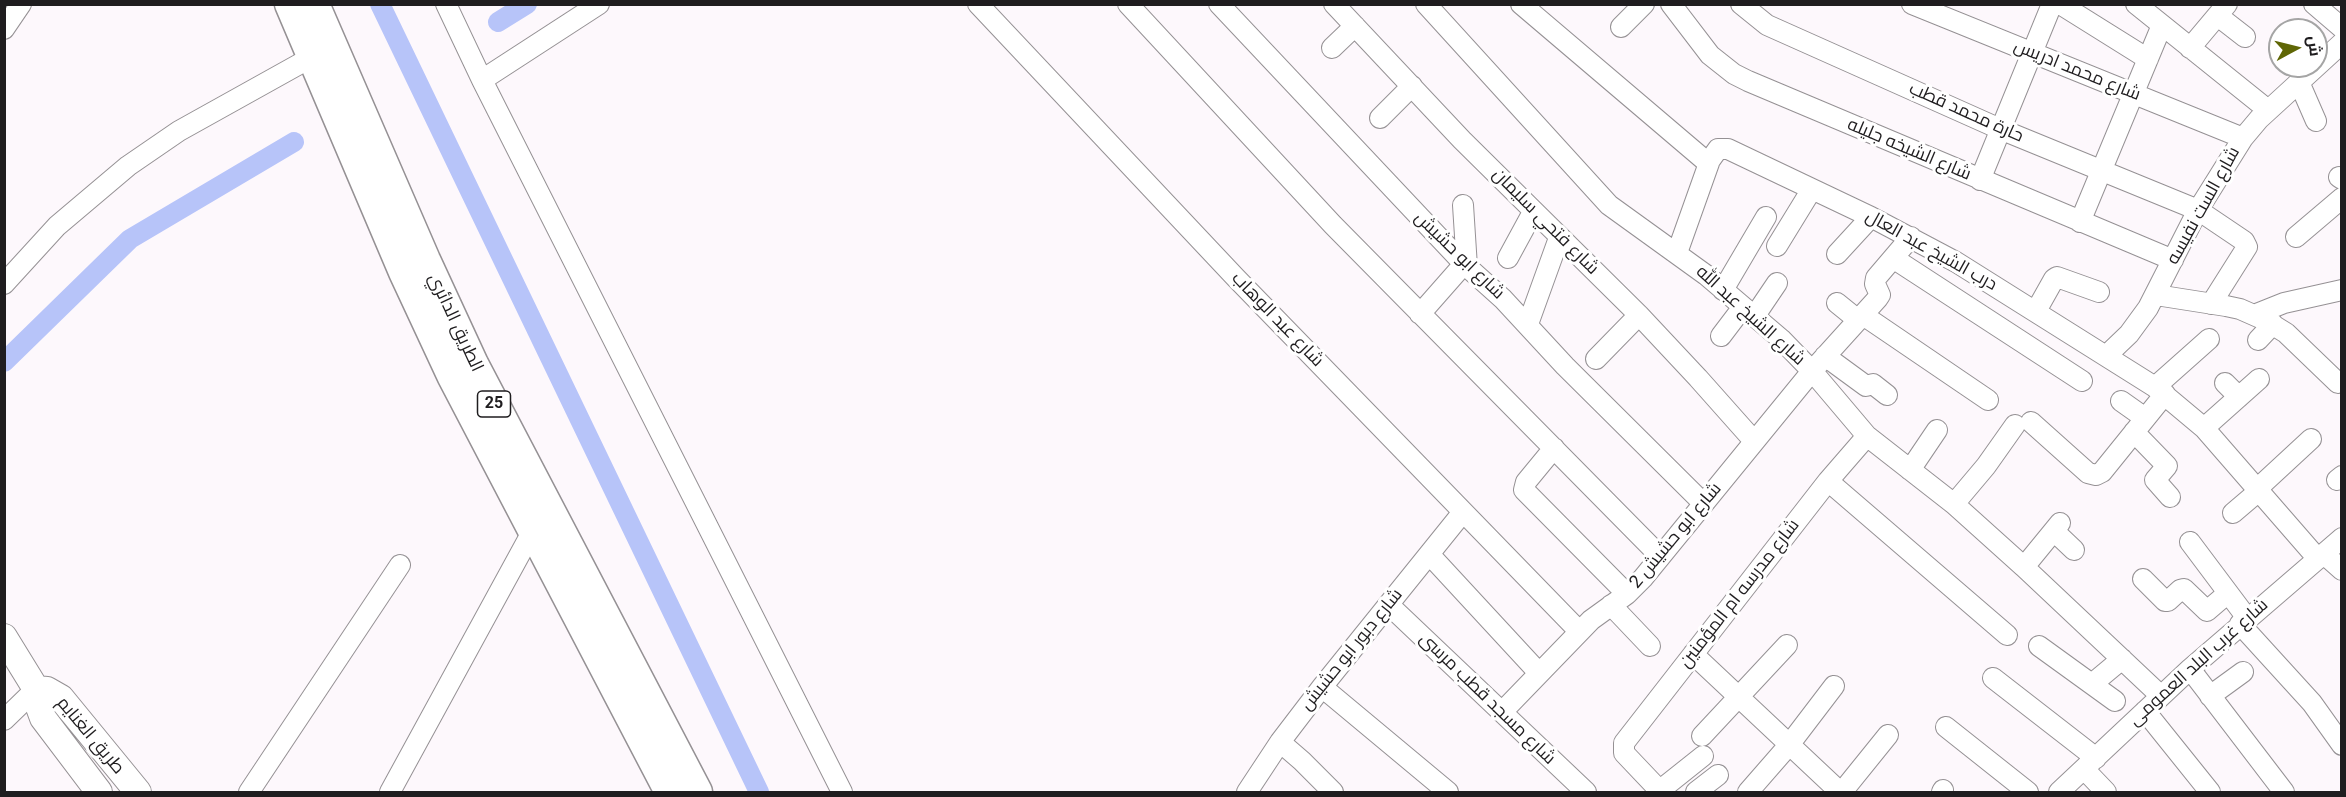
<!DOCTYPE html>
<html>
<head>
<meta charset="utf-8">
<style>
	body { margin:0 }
	#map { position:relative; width:2346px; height:797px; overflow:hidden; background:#fdf8fc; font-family:Roboto,Cairo,sans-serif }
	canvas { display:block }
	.frame { position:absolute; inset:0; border:6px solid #1f1d1f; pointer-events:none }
	.north { position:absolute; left:2268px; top:18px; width:60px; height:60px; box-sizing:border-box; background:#fff; border:2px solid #a5a5a5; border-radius:50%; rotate:83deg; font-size:16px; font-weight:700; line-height:24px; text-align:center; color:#1f1d1f }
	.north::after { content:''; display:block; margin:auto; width:21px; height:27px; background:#5f6605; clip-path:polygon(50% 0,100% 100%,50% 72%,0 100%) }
</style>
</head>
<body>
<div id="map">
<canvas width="2346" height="797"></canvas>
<div class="frame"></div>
<div class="north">ش</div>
</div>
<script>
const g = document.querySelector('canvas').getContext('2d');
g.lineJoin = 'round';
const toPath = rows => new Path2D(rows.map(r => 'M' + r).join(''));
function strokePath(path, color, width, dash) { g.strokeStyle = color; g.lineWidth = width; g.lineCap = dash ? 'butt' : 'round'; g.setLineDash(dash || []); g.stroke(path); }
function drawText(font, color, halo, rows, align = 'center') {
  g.font = font + ' Roboto,Cairo,sans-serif'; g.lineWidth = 6; g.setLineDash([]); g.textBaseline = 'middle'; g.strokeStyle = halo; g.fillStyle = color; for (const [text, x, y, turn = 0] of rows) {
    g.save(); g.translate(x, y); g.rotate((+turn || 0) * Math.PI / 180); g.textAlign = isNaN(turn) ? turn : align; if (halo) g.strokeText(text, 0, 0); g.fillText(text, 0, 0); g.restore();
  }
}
strokePath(toPath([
	[380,4,759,792],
	[498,22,527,4],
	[4,362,130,239,294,142]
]), '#b7c4f9', 20);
const minor = toPath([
	[446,4,482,80,842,792],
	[978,4,1236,278,1579,631],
	[1128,4,1333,225,1660,556],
	[1219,4,1464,264,1503,299,1565,366,1703,503],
	[1334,4,1462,140,1639,315,1698,378,1754,441],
	[1426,4,1609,205,1706,275,1781,339,1812,371,1867,436,1954,504,2024,567,2161,696],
	[1521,4,1708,163,1718,149,1728,149,1871,217,1956,262,2155,387,2204,428,2318,559],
	[1671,4,1710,55,1734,74,1748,81,2173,260],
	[1741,4,1767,25,2000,129,2198,210,2244,241,2247,247,2211,304],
	[1912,4,2243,138],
	[2060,4,2148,59],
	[2136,4,2268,110],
	[2314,4,2342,28],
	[2218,16,2245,37],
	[1621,27,1644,4],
	[4,29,21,4],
	[1332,48,1355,26],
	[2190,48,2227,4],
	[482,80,599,4],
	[2299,82,2316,121],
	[1380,118,1412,86],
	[2339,177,2342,179],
	[1980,180,2052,4],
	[1463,205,1467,267],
	[2080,222,2162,25],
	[2296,237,2342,198],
	[1777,246,1812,189],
	[1677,253,1709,163],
	[1837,254,1871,217],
	[1508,258,1533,212],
	[1893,258,2082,381],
	[4,284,57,226,128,166,179,131,312,57],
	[1723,290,1766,217],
	[2156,295,2226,306,2240,309,2265,320,2286,333,2338,383],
	[1837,303,1858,320],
	[2036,311,2054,279,2057,277,2099,292],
	[1420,314,1464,264],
	[1863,315,1988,400],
	[2254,315,2284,303,2342,290],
	[1754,317,1777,283],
	[1528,324,1559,238],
	[1721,336,1743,307],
	[2258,340,2273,324],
	[1825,356,1866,386,1873,384,1887,395],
	[2106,356,2129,334,2148,308,2198,210,2243,138,2259,119,2342,43],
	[1596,359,1639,315],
	[2225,383,2239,397],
	[2155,387,2209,339],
	[2121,401,2145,418],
	[2031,422,2088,473,2096,475,2102,472,2165,394],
	[2204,428,2259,379],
	[2134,432,2167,466,2155,480,2170,497],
	[1554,448,1526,482,1524,490,1627,594],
	[1910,470,1937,430],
	[2337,480,2342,476],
	[1828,481,2007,635],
	[2258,488,2311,439],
	[1954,504,1986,466,2015,425],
	[2233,513,2260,490],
	[2054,531,2074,550],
	[2190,542,2247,618],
	[1429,554,1539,673],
	[2324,554,2342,570],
	[2024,567,2060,523],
	[2143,579,2165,601,2168,601,2180,590,2184,589,2207,611,2228,593],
	[1389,605,1586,792],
	[1611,605,1650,646],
	[2240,624,2312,703,2342,745],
	[2039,646,2115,701],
	[1693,654,1840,792],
	[2190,669,2284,792],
	[1993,678,2096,758],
	[2092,684,2122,659],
	[1322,687,1448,792],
	[2210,696,2243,672],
	[2145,711,2210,792],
	[1502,712,1591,620,1627,594,1643,578,1812,371,1878,298,1880,295,1875,284,1876,278,1911,237],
	[4,720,36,689],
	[1946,727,2028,792],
	[1702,736,1787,645],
	[1280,742,1302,761,1333,792],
	[2084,769,2106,792],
	[1659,791,1703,756],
	[249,792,400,565],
	[390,792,532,532],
	[1247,792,1280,742,1322,687,1463,512],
	[1661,792,1624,753,1624,743,1828,481,1867,436],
	[1696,792,1718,775],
	[1748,792,1789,745,1834,686],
	[1842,792,1888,735],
	[1942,792,1943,790],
	[2059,792,2190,669,2342,538]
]);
const major = toPath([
	[4,637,36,689,36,699,43,718,99,792],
	[36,689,47,690,61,698,138,792]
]);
const highway = toPath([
	[290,4,404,272,452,375,670,792],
	[314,4,425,260,473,364,697,792]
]);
strokePath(minor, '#959194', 22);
strokePath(major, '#959194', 28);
strokePath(highway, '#959194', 33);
strokePath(minor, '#fff', 20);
strokePath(major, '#fff', 26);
strokePath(highway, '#fff', 30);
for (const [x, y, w] of [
	[494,404,33]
]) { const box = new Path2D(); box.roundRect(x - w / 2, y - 13, w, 26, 4.5); g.fillStyle = '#fff'; g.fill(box); strokePath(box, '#1f1d1f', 1.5); }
drawText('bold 16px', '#1f1d1f', null, [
	["25",494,404]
]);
drawText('18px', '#1f1d1f', '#fff', [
	["شارع محمد ادريس",2077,71,22],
	["حارة محمد قطب",1966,113,24],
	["شارع الشيخه جليله",1909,150,23],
	["شارع الست نفيسه",2204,206,-61],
	["شارع فتحي سليمان",1545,222,45],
	["درب الشيخ عبد العال",1931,251,29],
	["شارع ابو حشيش",1459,256,44],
	["شارع الشيخ عبد الله",1750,316,42],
	["شارع عبد الوهاب",1277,320,46],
	["الطريق الدائري",455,323,65],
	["شارع ابو حشيش 2",1676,536,-50],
	["شارع مدرسه ام المؤمنين",1740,594,-52],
	["شارع دبور ابو حشيش",1352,650,-51],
	["شارع غرب البلد العمومى",2199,663,-42],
	["شارع مسجد قطب مرسى",1487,699,44],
	["طريق الغنايم",90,736,50]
]);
</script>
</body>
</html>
